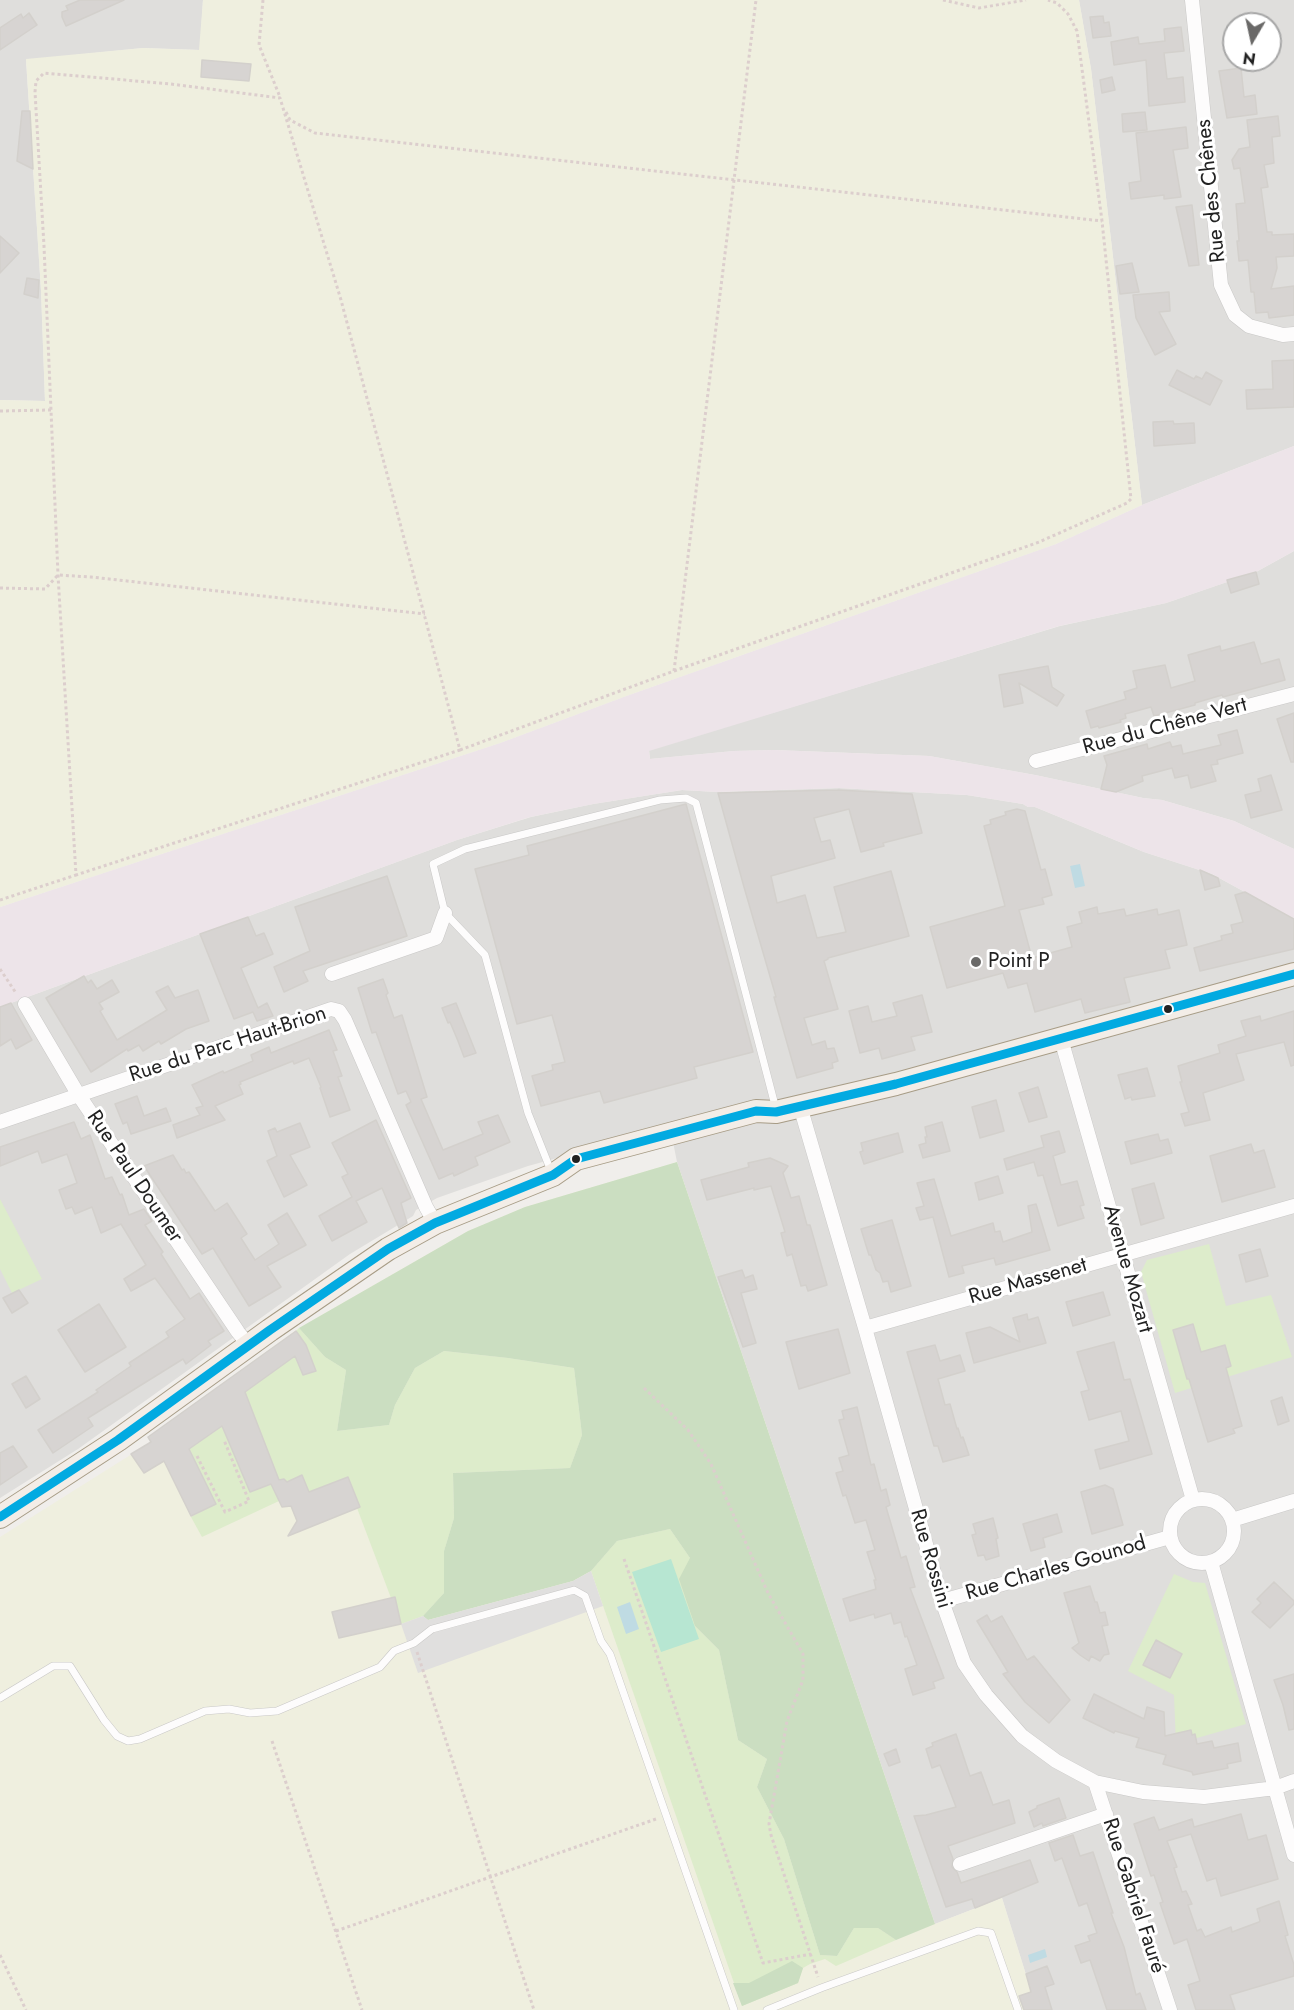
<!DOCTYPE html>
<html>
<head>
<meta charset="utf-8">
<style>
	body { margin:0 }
	#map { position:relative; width:1294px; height:2010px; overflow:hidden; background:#f0eeeb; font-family:Jost,sans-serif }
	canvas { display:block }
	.north { position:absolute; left:1222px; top:12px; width:60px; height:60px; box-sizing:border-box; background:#fff; border:2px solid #a7a7a7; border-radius:50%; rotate:189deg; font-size:16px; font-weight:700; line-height:24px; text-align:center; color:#222 }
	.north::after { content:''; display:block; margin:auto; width:21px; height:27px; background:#6a6968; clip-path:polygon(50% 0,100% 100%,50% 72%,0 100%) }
</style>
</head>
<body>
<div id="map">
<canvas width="1294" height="2010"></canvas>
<div class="north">N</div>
</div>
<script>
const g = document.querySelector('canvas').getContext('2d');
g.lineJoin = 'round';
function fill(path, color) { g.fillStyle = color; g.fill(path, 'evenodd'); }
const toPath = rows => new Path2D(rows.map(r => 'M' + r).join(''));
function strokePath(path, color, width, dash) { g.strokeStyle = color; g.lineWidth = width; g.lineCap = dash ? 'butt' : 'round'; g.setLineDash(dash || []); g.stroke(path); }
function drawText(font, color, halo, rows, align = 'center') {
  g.font = font + ' Jost,sans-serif'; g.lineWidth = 6; g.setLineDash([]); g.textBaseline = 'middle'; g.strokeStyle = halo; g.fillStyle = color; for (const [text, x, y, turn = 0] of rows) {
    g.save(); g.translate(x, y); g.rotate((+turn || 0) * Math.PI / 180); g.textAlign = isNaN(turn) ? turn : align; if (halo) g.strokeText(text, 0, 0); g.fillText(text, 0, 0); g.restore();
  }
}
fill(toPath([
	[0,0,203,0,200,50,143,48,26,60,41,290,45,401,0,400],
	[1079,0,1294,0,1294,446,1142,505,1091,69],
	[1234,24,1270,24,1270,60,1234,60],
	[1294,551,1294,849,1234,821,1162,800,1143,798,1035,775,929,756,774,750,734,751,650,759,649,750,1060,626,1166,603,1256,572],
	[839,788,967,795,1023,804,1028,807,1035,807,1144,852,1212,874,1294,919,1294,2010,1037,2010,1002,1898,935,1924,677,1162,670,1127,528,1166,437,1198,416,1210,413,1216,350,1254,78,1449,0,1498,0,1007,457,840,531,817,593,804,682,790,717,792]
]), '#dfdedc');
fill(toPath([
	[1294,446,1294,551,1256,572,1166,603,1059,626,649,751,650,759,734,751,774,750,929,756,1035,775,1143,798,1162,800,1234,821,1294,849,1294,919,1212,874,1144,852,1035,807,1028,807,1023,804,967,795,839,788,717,792,682,790,593,804,530,817,457,840,0,1007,0,907,500,743,629,695,1056,544,1142,505]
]), '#ede4e9');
fill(toPath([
	[203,0,1079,0,1091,69,1142,505,1056,544,629,695,500,743,0,907,0,400,45,401,41,290,26,59,143,48,199,50],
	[677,1162,935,1924,1002,1898,1037,2010,0,2010,0,1537,151,1442,148,1437,299,1328,468,1231,525,1207]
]), '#efefdf');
fill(toPath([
	[0,1199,42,1279,12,1293,0,1269],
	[1209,1244,1226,1306,1271,1295,1292,1357,1175,1393,1141,1272,1147,1260],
	[299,1328,325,1357,346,1370,337,1431,389,1425,395,1405,415,1368,444,1351,508,1358,574,1368,582,1435,570,1468,453,1473,454,1518,444,1551,444,1593,423,1616,401,1624,395,1598,391,1598,357,1508,348,1477,309,1492,302,1475,287,1482,284,1479,279,1480,244,1392,295,1356,303,1375,316,1371,306,1345,296,1331],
	[229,1418,227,1436,250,1492,275,1483,279,1501,202,1537,191,1517,216,1504,189,1449,217,1430,217,1426],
	[670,1529,690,1558,695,1626,719,1650,738,1740,767,1759,757,1787,784,1839,820,1955,837,1956,854,1928,878,1928,896,1940,836,1966,825,1959,810,1964,803,1968,798,1983,742,2006,591,1571,617,1541],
	[1174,1574,1193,1582,1205,1583,1246,1724,1176,1744,1174,1695,1128,1671]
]), '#ddeccb');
fill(toPath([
	[677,1162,935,1924,896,1940,878,1928,854,1928,837,1956,820,1955,784,1839,757,1787,767,1759,738,1740,719,1650,695,1626,679,1579,690,1558,670,1529,617,1541,591,1571,573,1581,428,1620,423,1616,444,1593,444,1551,454,1518,453,1473,570,1468,582,1435,574,1368,508,1358,444,1351,415,1368,395,1405,389,1425,337,1431,346,1370,325,1357,299,1328,468,1231,525,1207],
	[792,1961,803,1968,798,1983,742,2006,733,1983,749,1983]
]), '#cbdec1');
fill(toPath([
	[671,1559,699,1639,661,1652,632,1572]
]), '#b7e6d2');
fill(toPath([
	[591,1571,603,1606,418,1673,401,1624,423,1616,428,1620,573,1581]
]), '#e0dfde');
fill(toPath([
	[1080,864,1085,886,1075,888,1070,866],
	[630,1602,639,1629,626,1634,617,1607],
	[1045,1949,1047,1957,1030,1963,1028,1955]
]), '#bfdbe3');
const building = toPath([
	[80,0,124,0,66,26,62,17,62,12,68,10,66,6,80,0],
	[29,13,37,25,0,50,0,28,21,14,23,18,29,13],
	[1103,16,1104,23,1109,22,1111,36,1093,38,1090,17,1103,16],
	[1181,27,1184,51,1164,53,1167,79,1183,77,1185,102,1149,106,1146,60,1114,65,1111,42,1138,37,1139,44,1165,41,1164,29,1181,27],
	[202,60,251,64,249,81,201,77,202,60],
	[1241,68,1244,97,1255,95,1257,114,1227,118,1219,71,1241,68],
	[1112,77,1115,90,1102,93,1100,80,1112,77],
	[22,111,30,111,33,169,17,161,22,111],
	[1145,112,1147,130,1123,132,1122,114,1145,112],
	[1278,116,1280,136,1272,137,1274,163,1264,165,1268,187,1261,188,1267,232,1272,232,1272,235,1294,234,1294,256,1276,257,1277,268,1271,289,1294,286,1294,315,1269,318,1268,312,1256,313,1254,292,1251,292,1248,260,1239,261,1237,241,1239,241,1236,204,1245,203,1240,168,1234,169,1232,160,1239,149,1250,147,1247,120,1278,116],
	[1186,127,1188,148,1173,150,1181,197,1164,199,1164,195,1131,199,1129,183,1141,181,1136,133,1186,127],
	[1192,205,1199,265,1189,266,1176,207,1192,205],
	[0,236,19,253,0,273,0,236],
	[1132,263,1139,292,1120,294,1116,266,1132,263],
	[27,278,39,280,38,298,24,294,27,278],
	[1169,292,1170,311,1159,312,1176,344,1155,355,1136,318,1133,295,1169,292],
	[1294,360,1294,407,1247,409,1246,390,1273,389,1272,361,1294,360],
	[1177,370,1194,379,1196,376,1202,379,1206,372,1222,381,1210,405,1169,385,1177,370],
	[1173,421,1174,424,1194,423,1195,443,1154,446,1153,422,1173,421],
	[1256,572,1259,584,1231,593,1227,580,1256,572],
	[1254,642,1261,664,1279,659,1285,680,1223,697,1222,695,1195,703,1195,705,1154,716,1151,707,1125,714,1126,718,1120,720,1121,722,1099,728,1098,726,1091,728,1086,711,1126,699,1124,692,1137,688,1133,671,1165,665,1171,688,1195,681,1188,655,1220,646,1221,651,1254,642],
	[1048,666,1052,687,1064,695,1057,706,1019,683,1023,703,1004,707,999,675,1048,666],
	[1294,713,1294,762,1291,762,1277,719,1294,713],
	[1237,730,1243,753,1217,760,1218,764,1211,765,1216,781,1191,788,1188,775,1175,778,1172,768,1142,776,1143,781,1116,792,1101,789,1107,765,1104,756,1147,744,1148,749,1170,742,1172,747,1181,745,1183,754,1221,745,1218,735,1237,730],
	[1271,775,1282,810,1251,818,1245,795,1261,791,1258,779,1271,775],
	[838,790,912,794,922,833,883,843,884,846,861,852,849,809,814,818,821,842,830,840,835,858,771,876,777,903,805,895,817,938,846,932,834,887,891,871,909,936,828,958,828,959,824,961,838,1009,804,1018,812,1045,825,1041,827,1049,834,1048,838,1061,832,1063,833,1068,797,1078,774,997,776,997,744,887,718,793,838,790],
	[686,804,753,1052,694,1067,697,1078,604,1103,600,1091,541,1106,532,1076,553,1070,552,1065,565,1062,552,1015,517,1024,475,869,529,855,527,846,686,804],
	[1017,809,1025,811,1041,870,1045,869,1052,895,1042,898,1044,904,1019,910,1032,958,1072,947,1067,927,1082,923,1079,912,1097,907,1098,914,1124,909,1126,916,1157,909,1158,915,1179,910,1187,945,1165,950,1170,968,1124,978,1130,1002,1085,1013,1081,999,1035,1012,1027,983,1008,988,1003,973,947,988,930,927,1005,906,984,826,991,824,990,820,1006,815,1005,812,1017,809],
	[1200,870,1218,878,1220,886,1205,890,1200,870],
	[387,876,407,936,303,971,308,981,284,992,274,967,310,951,295,907,387,876],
	[1245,892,1294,919,1294,949,1200,971,1194,948,1222,940,1221,936,1233,933,1231,925,1243,922,1235,895,1245,892],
	[248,917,256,936,264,933,273,954,241,968,258,1008,267,1003,273,1016,257,1021,253,1012,234,1019,200,934,248,917],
	[84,976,88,983,91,980,97,989,112,980,119,992,99,1003,103,1009,100,1011,117,1040,167,1010,156,992,168,986,175,998,198,990,209,1021,186,1029,161,1044,159,1041,143,1051,139,1045,128,1051,127,1049,91,1072,46,998,84,976],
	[383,979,388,993,386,995,394,1018,402,1015,427,1097,421,1099,443,1150,483,1134,478,1122,498,1115,510,1142,475,1157,478,1165,454,1176,453,1173,439,1179,406,1105,411,1102,406,1091,398,1094,376,1032,372,1033,358,988,383,979],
	[922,995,932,1032,911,1037,915,1050,882,1059,879,1048,860,1053,849,1011,868,1006,872,1022,897,1016,893,1003,922,995],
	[11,1003,32,1040,16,1049,11,1039,0,1046,0,1007,11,1003],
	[456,1003,476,1053,464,1057,458,1041,450,1022,448,1023,442,1008,456,1003],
	[1294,1011,1294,1065,1291,1066,1284,1042,1236,1054,1244,1080,1203,1093,1210,1120,1185,1126,1181,1114,1189,1112,1180,1082,1182,1082,1178,1066,1220,1053,1218,1045,1246,1036,1241,1021,1260,1016,1261,1021,1294,1011],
	[329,1030,337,1050,333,1051,342,1076,338,1077,350,1110,330,1117,320,1088,321,1087,309,1058,294,1064,293,1061,240,1082,241,1084,239,1085,243,1094,215,1106,225,1120,177,1138,173,1125,200,1115,196,1108,203,1106,192,1085,223,1071,224,1073,253,1061,251,1055,269,1047,271,1053,329,1030],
	[1147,1068,1155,1096,1132,1100,1131,1097,1125,1099,1118,1075,1147,1068],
	[1038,1087,1047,1117,1029,1122,1019,1093,1038,1087],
	[137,1096,144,1116,166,1108,171,1121,131,1134,127,1122,123,1124,115,1104,137,1096],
	[996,1100,1004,1131,980,1138,972,1107,996,1100],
	[376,1120,411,1198,401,1203,407,1223,399,1228,382,1188,356,1201,367,1222,332,1241,319,1216,352,1197,342,1177,348,1174,332,1143,376,1120],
	[74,1122,81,1139,90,1135,105,1179,112,1177,120,1195,122,1194,129,1215,144,1209,152,1221,145,1225,163,1252,161,1254,190,1299,199,1293,224,1331,208,1341,211,1345,186,1364,183,1359,88,1418,93,1426,53,1453,38,1430,98,1392,96,1390,131,1366,129,1363,169,1337,166,1332,185,1319,155,1278,131,1291,124,1279,146,1265,121,1224,101,1233,92,1207,75,1214,72,1207,66,1209,59,1190,77,1183,67,1154,42,1163,38,1151,0,1166,0,1147,74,1122],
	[942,1122,950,1151,923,1158,919,1145,926,1143,925,1137,927,1137,925,1127,942,1122],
	[300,1123,310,1147,290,1155,307,1185,284,1197,267,1161,277,1156,268,1131,275,1128,277,1132,300,1123],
	[1059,1131,1065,1152,1053,1156,1061,1185,1077,1181,1084,1205,1080,1206,1084,1218,1058,1226,1043,1175,1038,1176,1034,1162,1007,1170,1004,1159,1044,1147,1041,1136,1059,1131],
	[898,1133,903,1152,864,1164,860,1152,863,1151,861,1143,898,1133],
	[1158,1134,1160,1141,1168,1139,1172,1153,1131,1164,1125,1142,1158,1134],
	[1251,1144,1254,1153,1264,1150,1275,1187,1222,1202,1210,1156,1251,1144],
	[173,1155,182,1170,184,1169,186,1173,189,1172,215,1211,227,1203,247,1234,241,1238,255,1260,279,1244,268,1225,287,1213,306,1245,267,1266,281,1287,249,1306,213,1248,202,1254,144,1166,173,1155],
	[770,1158,788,1166,783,1173,791,1198,799,1196,807,1225,810,1225,827,1285,808,1291,806,1285,801,1286,792,1254,787,1256,781,1233,785,1232,771,1186,754,1190,754,1188,707,1200,701,1180,749,1167,748,1163,770,1158],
	[998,1176,1003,1193,979,1200,975,1183,998,1176],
	[934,1179,951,1236,993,1223,995,1232,1000,1231,1003,1242,1032,1232,1028,1206,1036,1204,1050,1250,996,1265,994,1258,962,1266,964,1273,949,1277,933,1217,920,1220,916,1208,924,1206,917,1183,934,1179],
	[1154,1183,1164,1218,1141,1225,1132,1189,1154,1183],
	[892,1220,911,1286,891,1292,888,1281,883,1282,880,1273,876,1270,871,1255,869,1255,861,1229,892,1220],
	[1260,1249,1268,1276,1246,1282,1239,1255,1260,1249],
	[742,1270,745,1278,753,1275,757,1289,741,1293,756,1343,743,1347,718,1277,742,1270],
	[19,1290,28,1303,12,1313,3,1298,19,1290],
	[1103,1292,1110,1315,1073,1326,1066,1302,1103,1292],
	[99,1304,126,1347,85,1372,58,1330,99,1304],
	[1027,1314,1028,1320,1038,1317,1046,1343,974,1363,966,1333,990,1327,1020,1342,1013,1318,1027,1314],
	[1193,1324,1201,1352,1225,1345,1231,1366,1226,1368,1242,1426,1233,1429,1235,1433,1208,1442,1189,1379,1187,1379,1173,1330,1193,1324],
	[838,1329,850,1373,799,1389,786,1342,838,1329],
	[296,1331,306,1345,316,1371,303,1375,295,1356,245,1392,279,1480,284,1479,287,1482,302,1475,309,1492,348,1477,360,1507,288,1536,297,1521,291,1506,282,1507,271,1484,250,1492,222,1426,189,1449,216,1504,191,1516,164,1461,144,1473,131,1454,151,1442,148,1437,296,1331],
	[1114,1342,1124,1380,1130,1379,1152,1454,1100,1469,1095,1450,1129,1441,1121,1411,1089,1420,1081,1392,1089,1390,1077,1352,1114,1342],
	[935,1345,940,1361,960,1355,965,1371,938,1379,945,1405,950,1404,957,1429,958,1428,961,1438,963,1437,969,1455,943,1462,938,1446,934,1446,907,1352,935,1345],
	[26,1376,40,1399,26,1408,12,1384,26,1376],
	[1282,1397,1289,1421,1278,1425,1271,1401,1282,1397],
	[857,1407,871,1465,874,1464,881,1491,886,1489,890,1505,886,1507,901,1558,906,1556,915,1587,910,1588,944,1678,933,1682,935,1688,913,1695,905,1669,917,1665,907,1636,905,1637,901,1622,894,1624,891,1613,875,1618,874,1614,850,1621,843,1599,876,1589,874,1580,876,1580,867,1552,875,1550,866,1520,855,1523,846,1495,843,1496,836,1473,843,1471,839,1458,849,1455,839,1420,844,1419,842,1411,857,1407],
	[13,1446,27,1467,0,1485,0,1453,13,1446],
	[1105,1485,1113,1489,1123,1525,1092,1534,1081,1492,1105,1485],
	[1057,1514,1062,1532,1043,1538,1045,1547,1031,1551,1023,1524,1057,1514],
	[993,1518,998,1538,996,1539,999,1556,986,1560,984,1555,978,1556,972,1535,976,1534,973,1524,993,1518],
	[1274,1582,1294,1601,1294,1604,1270,1628,1252,1612,1261,1603,1257,1599,1274,1582],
	[1090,1586,1095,1602,1097,1602,1100,1613,1105,1612,1108,1625,1102,1626,1109,1654,1104,1655,1100,1661,1091,1656,1089,1661,1080,1655,1072,1648,1079,1643,1064,1593,1090,1586],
	[395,1597,401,1624,339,1638,332,1612,395,1597],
	[987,1615,991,1622,1002,1616,1027,1660,1034,1656,1070,1700,1049,1723,1025,1702,1003,1674,1008,1672,977,1621,987,1615],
	[1156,1640,1182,1654,1170,1678,1143,1665,1156,1640],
	[1294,1674,1294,1729,1289,1730,1283,1705,1274,1680,1294,1674],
	[1094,1694,1144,1719,1147,1707,1164,1712,1165,1736,1191,1730,1192,1735,1195,1734,1197,1744,1212,1741,1214,1748,1238,1743,1241,1761,1227,1764,1228,1768,1193,1775,1192,1772,1163,1764,1166,1755,1136,1747,1139,1738,1115,1731,1114,1733,1083,1718,1094,1694],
	[956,1734,970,1776,981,1772,993,1805,1009,1800,1015,1823,948,1846,953,1859,952,1867,957,1872,961,1883,1030,1860,1038,1882,975,1908,972,1899,946,1907,914,1816,926,1815,956,1807,940,1765,932,1768,926,1749,933,1746,932,1743,956,1734],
	[896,1749,900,1762,889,1766,884,1754,896,1749],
	[1059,1798,1066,1818,1043,1826,1042,1823,1034,1827,1029,1812,1037,1808,1037,1806,1059,1798],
	[1241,1814,1248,1840,1266,1835,1278,1879,1221,1896,1216,1878,1207,1881,1191,1834,1167,1841,1177,1867,1174,1868,1182,1892,1186,1891,1192,1904,1188,1905,1197,1931,1201,1929,1205,1937,1231,1927,1232,1932,1259,1922,1260,1921,1257,1909,1279,1901,1288,1935,1285,1936,1294,1965,1294,1976,1230,1995,1235,2010,1196,2010,1188,1985,1200,1981,1187,1939,1174,1944,1160,1903,1163,1902,1154,1875,1151,1876,1134,1824,1154,1817,1159,1830,1192,1819,1194,1827,1241,1814],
	[1073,1835,1080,1856,1093,1852,1113,1913,1111,1913,1124,1947,1136,1995,1140,1993,1146,2010,1107,2010,1090,1960,1081,1963,1075,1946,1090,1941,1088,1936,1097,1933,1087,1903,1079,1906,1062,1858,1055,1861,1049,1843,1073,1835],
	[1047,1966,1054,1984,1045,1987,1052,2010,1024,2010,1019,1996,1031,1992,1026,1974,1047,1966]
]);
fill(building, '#d7d4d2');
strokePath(building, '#d3d0cc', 1.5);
const service = toPath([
	[551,1171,528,1113,485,955,445,913,433,864,465,849,660,800,686,798,696,803,776,1109],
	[0,1698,53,1666,70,1666,104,1720,117,1736,128,1741,140,1739,205,1711,229,1709,250,1713,277,1711,380,1667,394,1651,414,1643,432,1629,574,1590,585,1596,601,1641,610,1654,734,2010],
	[767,2010,821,1988,978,1931,991,1933,1018,2010]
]);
const minor = toPath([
	[1192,0,1221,285,1235,315,1249,326,1283,335,1294,334],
	[1036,761,1294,694],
	[332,974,436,938,445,913],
	[25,1004,78,1094,238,1332,249,1346],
	[1061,1039,1193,1500],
	[800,1106,865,1328,942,1601,964,1663,986,1695,1022,1736,1056,1761,1095,1782,1143,1792,1204,1797,1275,1788,1294,1781],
	[0,1122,331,1009,339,1011,345,1020,426,1207,435,1223],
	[865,1328,1294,1206],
	'1170 1531a32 32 0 1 1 64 0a32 32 0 1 1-64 0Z',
	[1232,1520,1294,1501],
	[1211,1562,1294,1855],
	[942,1601,1170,1537],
	[1095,1782,1170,2010],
	[960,1864,1106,1814]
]);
const primary = toPath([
	[0,1517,118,1440,270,1330,388,1249,435,1223,553,1175,576,1159,756,1111,776,1112,896,1084,1294,974]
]);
strokePath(service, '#c9c8c7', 8);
strokePath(minor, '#c9c8c7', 15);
strokePath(primary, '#a79c86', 24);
strokePath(toPath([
	[263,0,259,45,280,97],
	[943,0,979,8,1026,0],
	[286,112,290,120,315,133,1102,221],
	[0,411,51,410],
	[0,588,45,589,58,575,91,577,425,614],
	[674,671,1039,542,1127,503,1131,499,1102,221,1077,31,1068,14,1057,3,1048,0],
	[460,750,674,671,756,0],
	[0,900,76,875,58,575,44,246,35,92,36,81,44,73,171,84,280,98,341,300,460,750,76,875],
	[0,969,16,993],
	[644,1388,688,1430,711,1464,768,1593,803,1654,803,1680,787,1721,769,1824,771,1835,818,1977],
	[197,1456,225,1512,249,1501,224,1440],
	[624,1559,763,1963,811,1954],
	[417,1652,534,2010],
	[272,1741,362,2010],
	[336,1931,656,1819],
	[0,1955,26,2010]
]), '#dccecd', 3, [3, 3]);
strokePath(service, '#fdfcfc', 7);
strokePath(minor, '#fdfcfc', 14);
strokePath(primary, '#f3ede7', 22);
strokePath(toPath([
	[0,1517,118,1440,270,1330,388,1249,435,1223,553,1175,576,1159,756,1111,776,1112,896,1084,1294,974]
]), '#02aae1', 9);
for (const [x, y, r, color] of [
	[976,962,6,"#6a6968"],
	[1168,1009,5,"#222"],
	[576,1159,5,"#222"]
]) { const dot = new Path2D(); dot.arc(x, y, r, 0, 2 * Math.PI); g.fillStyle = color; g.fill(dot); strokePath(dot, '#fff', 2); }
drawText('21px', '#222', '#fff', [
	["Rue des Chênes",1212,191,-96],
	["Rue du Chêne Vert",1165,727,-15],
	["Rue du Parc Haut-Brion",228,1045,-18],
	["Rue Paul Doumer",134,1177,56],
	["Avenue Mozart",1127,1269,74],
	["Rue Massenet",1028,1282,-16],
	["Rue Rossini",930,1559,74],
	["Rue Charles Gounod",1056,1569,-16],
	["Rue Gabriel Fauré",1133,1896,72]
]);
drawText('21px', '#222', '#fff', [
	["Point P",988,962]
], 'left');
</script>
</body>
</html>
